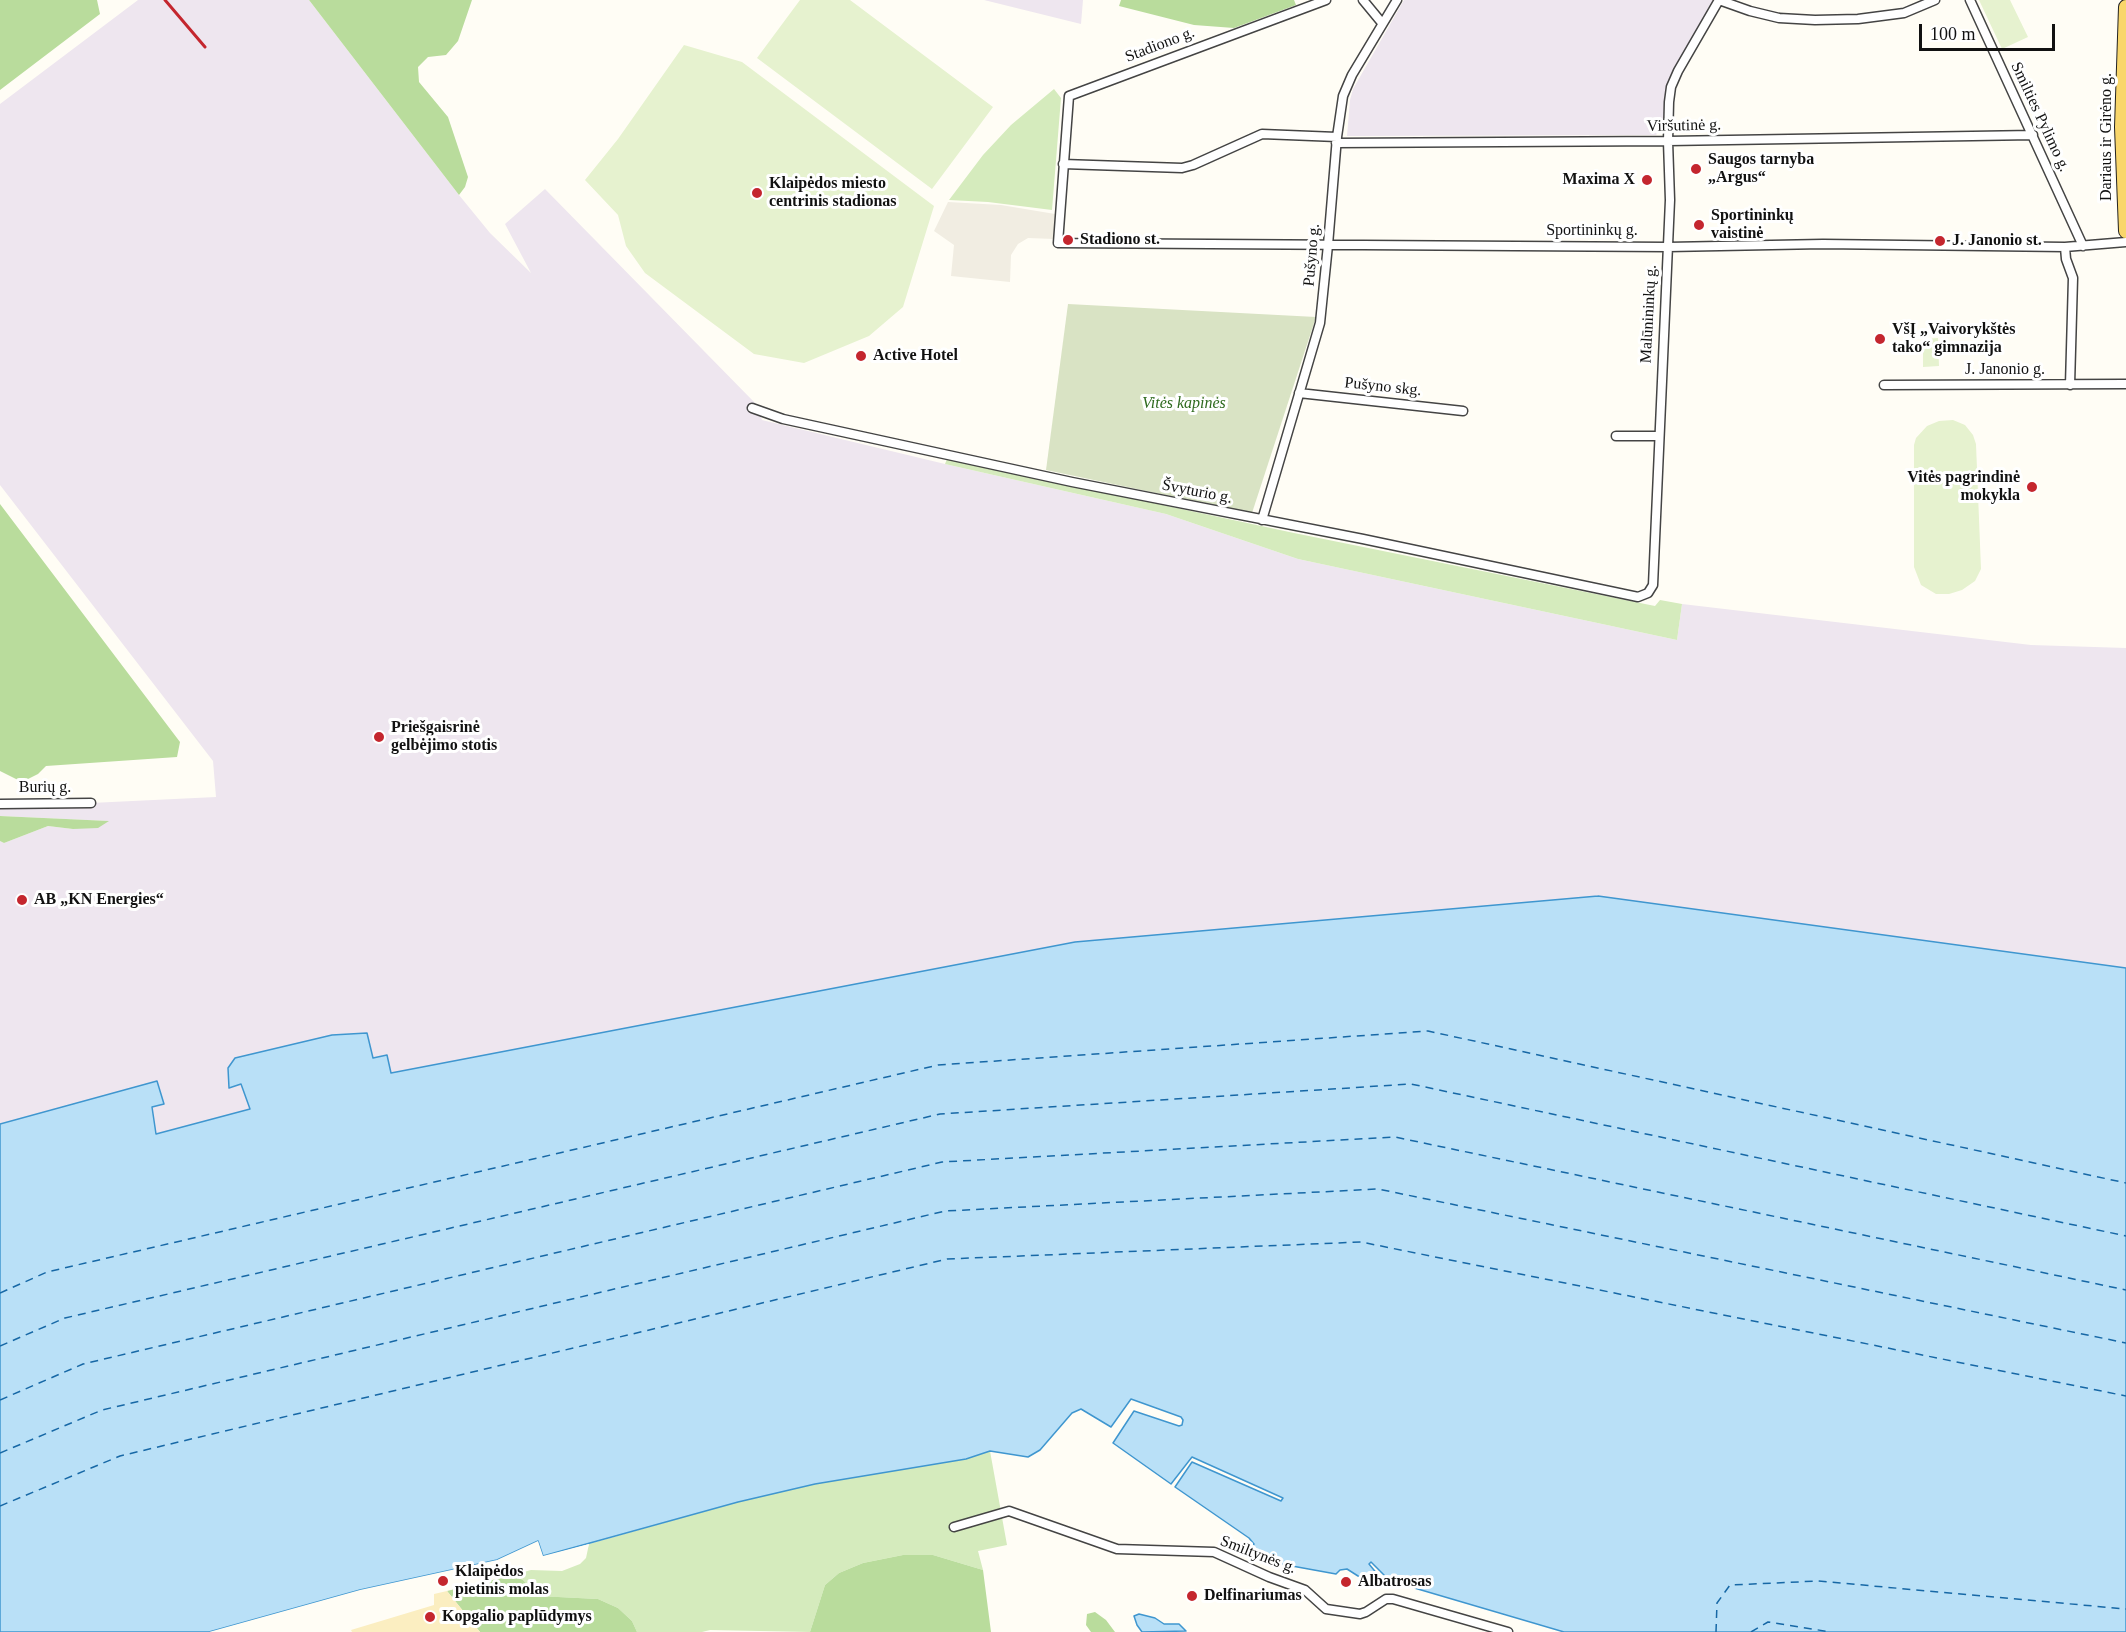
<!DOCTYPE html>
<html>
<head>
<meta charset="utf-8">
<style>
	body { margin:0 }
	#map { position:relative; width:2126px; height:1632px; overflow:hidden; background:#fffdf5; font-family:"Times New Roman",serif }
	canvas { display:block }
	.scale { position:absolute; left:1919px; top:24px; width:136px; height:27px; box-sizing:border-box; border:3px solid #111; border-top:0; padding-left:8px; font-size:18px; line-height:21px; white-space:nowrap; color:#111; -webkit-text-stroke:4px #fff; paint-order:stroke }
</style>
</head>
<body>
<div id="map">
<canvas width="2126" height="1632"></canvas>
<div class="scale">100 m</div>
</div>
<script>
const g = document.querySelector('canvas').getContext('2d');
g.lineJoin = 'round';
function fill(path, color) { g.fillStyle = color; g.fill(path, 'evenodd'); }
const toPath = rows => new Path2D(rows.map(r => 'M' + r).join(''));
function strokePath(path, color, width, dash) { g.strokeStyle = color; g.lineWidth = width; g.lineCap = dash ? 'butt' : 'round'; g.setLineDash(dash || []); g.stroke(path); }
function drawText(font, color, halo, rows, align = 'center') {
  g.font = font + ' "Times New Roman",serif'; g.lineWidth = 6; g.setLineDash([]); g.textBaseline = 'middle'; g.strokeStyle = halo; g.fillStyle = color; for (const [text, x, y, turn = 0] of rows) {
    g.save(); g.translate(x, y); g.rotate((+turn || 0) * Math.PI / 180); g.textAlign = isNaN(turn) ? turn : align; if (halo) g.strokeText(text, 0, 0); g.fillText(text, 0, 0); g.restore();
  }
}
fill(toPath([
	[138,0,309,0,459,195,490,233,531,273,505,224,545,189,756,404,762,420,945,464,1166,514,1298,559,1677,640,1682,604,2031,645,2126,648,2126,968,1598,896,1075,942,391,1073,373,1058,367,1033,332,1035,235,1058,230,1088,241,1084,251,1109,156,1134,152,1107,163,1103,157,1081,0,1124,0,841,4,843,48,826,73,829,108,821,0,816,0,804,91,803,216,797,213,761,0,485,0,104],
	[984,0,1083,0,1081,24],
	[1404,0,1715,0,1667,89,1662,128,1656,135,1347,136,1350,100,1353,89]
]), '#eee6ef');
fill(toPath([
	[1054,89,1061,98,1052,210,988,202,949,200,983,155,1011,125],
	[947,459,1294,533,1655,606,1660,600,1682,604,1677,640,1298,559,1166,514,945,464],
	[990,1451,1007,1545,978,1551,983,1570,933,1555,903,1555,863,1563,839,1573,825,1585,810,1632,710,1630,702,1632,637,1632,632,1621,618,1608,598,1599,537,1596,523,1580,513,1575,531,1570,562,1571,580,1564,586,1558,589,1544,738,1502,815,1484,965,1459]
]), '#d5ebbd');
fill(toPath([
	[0,0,97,0,100,14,0,90],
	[309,0,472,0,458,41,446,55,428,57,418,67,419,82,448,117,468,177,465,187,459,195],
	[1121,0,1294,0,1296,5,1234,28,1194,25,1119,6],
	[0,504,180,742,177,757,46,766,38,774,22,782,0,771],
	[0,816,109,821,98,828,73,829,48,826,4,843,0,841],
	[903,1555,933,1555,983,1570,991,1632,810,1632,825,1585,839,1573,863,1563],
	[513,1575,523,1580,538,1596,598,1599,618,1608,632,1621,637,1632,480,1632,447,1591],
	[1095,1612,1106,1620,1115,1632,1091,1632,1086,1625,1087,1614]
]), '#b9dc9c');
fill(toPath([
	[447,1591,480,1632,352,1632,351,1630,434,1605,434,1594]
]), '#fbeec1');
fill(toPath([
	[1068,304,1316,317,1252,513,1046,470]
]), '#d9e3c4');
fill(toPath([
	[800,0,850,0,993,107,932,189,757,58],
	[1979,0,2010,0,2028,37,2002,49],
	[684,45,742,62,934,206,903,307,869,336,804,363,754,354,645,273,626,246,618,215,585,180,618,139],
	[1938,338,1939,366,1923,367,1923,339],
	[1953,420,1965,425,1973,435,1976,444,1981,569,1975,581,1962,590,1949,594,1936,594,1921,585,1914,567,1914,445,1916,438,1927,426,1939,421]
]), '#e6f2cf');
fill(toPath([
	[948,202,1001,205,1055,214,1054,239,1028,238,1018,244,1011,255,1010,282,951,276,954,245,934,231]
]), '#f1ede2');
const water = toPath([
	[1598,896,2126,968,2126,1632,1564,1632,1411,1587,1386,1577,1371,1562,1369,1564,1378,1575,1377,1577,1358,1576,1347,1569,1340,1570,1336,1574,1259,1560,1254,1555,1252,1549,1254,1544,1249,1538,1175,1487,1192,1462,1281,1501,1283,1498,1192,1457,1171,1484,1113,1443,1134,1411,1179,1426,1182,1425,1183,1420,1181,1417,1131,1399,1111,1427,1081,1409,1072,1413,1040,1450,1028,1457,990,1451,966,1459,815,1484,738,1502,543,1556,538,1541,497,1560,360,1590,209,1632,0,1632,0,1124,157,1081,164,1104,152,1107,156,1134,250,1109,241,1084,229,1088,228,1068,235,1058,332,1035,367,1033,373,1058,387,1055,391,1073,1075,942,1598,896],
	[1139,1614,1155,1618,1164,1624,1179,1624,1186,1631,1142,1632,1137,1625,1134,1616,1139,1614]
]);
fill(water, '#b9e0f7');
strokePath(water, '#3f96cf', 1.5);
fill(toPath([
	[538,1541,543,1556,589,1544,588,1547,543,1559,540,1558,536,1545,498,1563,361,1593,220,1632,209,1632,360,1590,497,1560]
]), '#fffdf5');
strokePath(toPath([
	[0,1293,47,1272,938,1065,1428,1031,2126,1183],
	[0,1346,65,1318,940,1114,1411,1084,2126,1236],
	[0,1400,83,1364,942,1162,1395,1137,2126,1290],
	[0,1453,102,1410,945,1211,1378,1189,2126,1343],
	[0,1506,120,1456,947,1259,1361,1242,2126,1396],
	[1716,1632,1717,1603,1730,1585,1818,1581,2126,1609],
	[1751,1632,1768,1622,1831,1632]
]), '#1768a6', 1.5, [8, 6]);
const street = toPath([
	[1326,0,1069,96,1058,243,1668,247,1823,244,2065,247,2126,242],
	[1363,0,1382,23],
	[1719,0,1750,11,1779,18,1815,20,1858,19,1904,13,1935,0],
	[1970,0,2083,246],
	[1336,143,1668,141,2033,135],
	[1063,164,1182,168,1193,165,1262,134,1337,137],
	[2065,247,2066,259,2073,278,2070,385],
	[1884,385,2126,384],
	[1299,393,1463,411],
	[752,408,783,419,1072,482,1363,539,1638,597,1648,593,1653,585,1670,200,1668,141,1669,102,1671,87,1678,71,1719,0],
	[1616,436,1658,436],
	[1262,520,1320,323,1328,245,1337,137,1343,96,1352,75,1397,0],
	[0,804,91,803],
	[954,1527,1009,1511,1117,1549,1214,1552,1269,1577,1305,1590,1326,1609,1360,1614,1366,1612,1386,1599,1393,1599,1508,1632]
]);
const primary = toPath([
	[2126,7,2122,127,2126,231]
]);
strokePath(street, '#444', 11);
strokePath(primary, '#222', 16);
strokePath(street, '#fff', 8);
strokePath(primary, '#f9d66b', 14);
strokePath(toPath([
	[165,0,205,47]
]), '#c4262e', 3);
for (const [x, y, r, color] of [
	[1696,169,6,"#c4262e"],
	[1647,180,6,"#c4262e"],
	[757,193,6,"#c4262e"],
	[1699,225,6,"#c4262e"],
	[1068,240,6,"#c4262e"],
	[1940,241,6,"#c4262e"],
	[1880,339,6,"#c4262e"],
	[861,356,6,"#c4262e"],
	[2032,487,6,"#c4262e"],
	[379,737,6,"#c4262e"],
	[22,900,6,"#c4262e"],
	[443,1581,6,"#c4262e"],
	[1346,1582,6,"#c4262e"],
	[1192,1596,6,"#c4262e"],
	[430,1617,6,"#c4262e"]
]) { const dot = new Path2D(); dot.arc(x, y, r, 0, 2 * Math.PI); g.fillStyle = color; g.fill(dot); strokePath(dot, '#fff', 2); }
drawText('16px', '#111', '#fff', [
	["Stadiono g.",1160,45,-21],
	["Smilties Pylimo g.",2040,117,65],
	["Viršutinė g.",1684,126,-1],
	["Dariaus ir Girėno g.",2107,137,-90],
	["Sportininkų g.",1592,231],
	["Pušyno g.",1312,255,-85],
	["Malūnininkų g.",1649,314,-87],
	["J. Janonio g.",2005,370],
	["Pušyno skg.",1383,387,6],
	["Švyturio g.",1197,492,11],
	["Burių g.",45,788],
	["Smiltynės g.",1258,1555,21]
]);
drawText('bold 16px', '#111', '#fff', [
	["Saugos tarnyba",1708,160],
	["„Argus“",1708,178],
	["Maxima X",1635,180,"right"],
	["Klaipėdos miesto",769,184],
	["centrinis stadionas",769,202],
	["Sportininkų",1711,216],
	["vaistinė",1711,234],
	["Stadiono st.",1080,240],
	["J. Janonio st.",1952,241],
	["VšĮ „Vaivorykštės",1892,330],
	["tako“ gimnazija",1892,348],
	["Active Hotel",873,356],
	["Vitės pagrindinė",2020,478,"right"],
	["mokykla",2020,496,"right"],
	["Priešgaisrinė",391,728],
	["gelbėjimo stotis",391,746],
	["AB „KN Energies“",34,900],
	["Klaipėdos",455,1572],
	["pietinis molas",455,1590],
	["Albatrosas",1358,1582],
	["Delfinariumas",1204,1596],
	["Kopgalio paplūdymys",442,1617]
], 'left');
drawText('italic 16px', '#2f6b1f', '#fff', [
	["Vitės kapinės",1184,404]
]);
</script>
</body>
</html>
